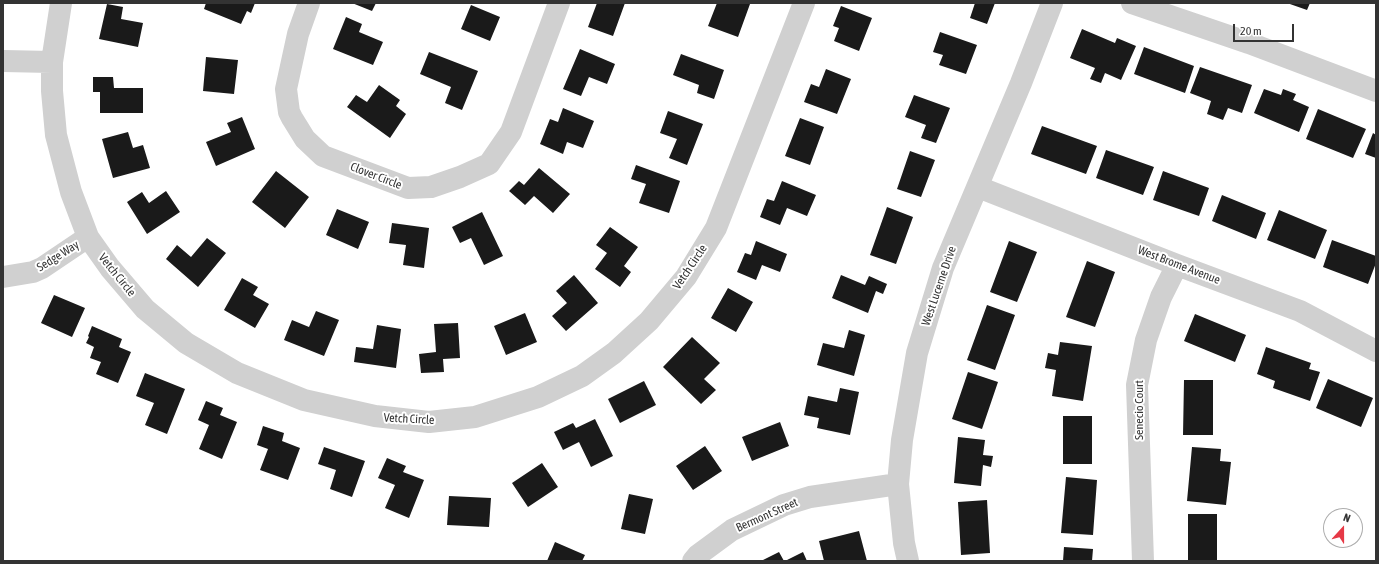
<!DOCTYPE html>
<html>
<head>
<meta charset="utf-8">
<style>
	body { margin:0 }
	#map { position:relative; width:1379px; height:564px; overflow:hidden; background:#fff; font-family:"Asap Condensed",sans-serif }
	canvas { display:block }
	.frame { position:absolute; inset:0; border:4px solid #333; pointer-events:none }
	.north { position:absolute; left:1323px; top:508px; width:40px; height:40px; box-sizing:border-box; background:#fff; border:1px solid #adadad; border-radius:50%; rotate:21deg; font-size:11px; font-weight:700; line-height:16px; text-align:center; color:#333 }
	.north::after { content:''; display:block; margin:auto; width:14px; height:18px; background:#e63946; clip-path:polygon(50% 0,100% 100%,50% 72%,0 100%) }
	.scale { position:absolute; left:1233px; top:24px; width:61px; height:18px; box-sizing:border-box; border:2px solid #333; border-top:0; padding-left:5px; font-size:12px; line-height:14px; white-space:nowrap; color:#333; -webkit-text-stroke:3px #fff; paint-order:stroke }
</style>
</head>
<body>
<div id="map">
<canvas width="1379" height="564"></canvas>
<div class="frame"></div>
<div class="north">N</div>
<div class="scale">20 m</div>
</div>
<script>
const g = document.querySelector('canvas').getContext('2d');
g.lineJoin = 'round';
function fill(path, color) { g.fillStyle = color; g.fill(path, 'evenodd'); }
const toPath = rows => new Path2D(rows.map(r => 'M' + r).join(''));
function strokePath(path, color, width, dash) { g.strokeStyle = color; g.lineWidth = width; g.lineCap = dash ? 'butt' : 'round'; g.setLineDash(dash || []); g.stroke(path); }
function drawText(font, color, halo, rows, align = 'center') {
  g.font = font + ' "Asap Condensed",sans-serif'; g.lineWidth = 4; g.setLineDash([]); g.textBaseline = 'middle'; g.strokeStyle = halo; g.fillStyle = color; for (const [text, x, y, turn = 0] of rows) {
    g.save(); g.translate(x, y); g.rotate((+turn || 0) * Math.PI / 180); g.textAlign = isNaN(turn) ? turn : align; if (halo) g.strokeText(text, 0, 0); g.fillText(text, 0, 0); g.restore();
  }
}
fill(toPath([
	[206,3,255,3,251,13,247,11,241,24,204,9],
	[352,3,376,3,372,11],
	[597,3,625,3,613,36,588,27],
	[717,3,750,4,738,37,708,26],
	[975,3,995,3,987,24,970,18],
	[1287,3,1310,3,1307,10],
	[107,4,123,7,121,19,143,23,138,47,99,39],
	[471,5,500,17,490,41,461,29],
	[841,6,872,18,859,51,834,41,839,28,833,26],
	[346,17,362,24,359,32,383,42,373,65,333,49],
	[1082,29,1115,43,1117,38,1136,46,1121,80,1105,73,1101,83,1090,79,1095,68,1070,58],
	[940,32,977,45,966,74,939,65,943,55,933,52],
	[1144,47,1194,66,1185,93,1134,74],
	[580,49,615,64,607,84,589,77,581,96,563,89],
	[429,52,478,71,462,110,445,103,451,87,420,74],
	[681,54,724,70,714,99,697,93,699,85,673,75],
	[206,57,238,60,234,94,203,91],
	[1200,67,1252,85,1242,113,1228,108,1223,120,1207,114,1211,101,1190,93],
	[826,69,851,79,837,114,804,102,811,84,819,87],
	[93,77,113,77,114,88,143,88,143,113,100,113,100,92,93,92],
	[379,85,400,100,396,106,406,114,390,138,347,107,356,95,367,102],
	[1264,89,1281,95,1283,89,1296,94,1293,100,1309,107,1299,132,1254,113],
	[914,95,950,108,936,143,921,138,926,125,905,117],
	[563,108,594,121,583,148,567,142,563,154,540,144,550,119,558,122],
	[1318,109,1366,129,1353,158,1306,139],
	[668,111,703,124,687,165,669,158,677,139,660,133],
	[242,117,255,149,216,166,206,142,231,132,227,123],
	[800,118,824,127,810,165,785,156],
	[1042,126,1097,146,1086,174,1031,154],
	[128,132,133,148,143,145,150,168,113,178,102,139],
	[1373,133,1376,135,1376,158,1365,154],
	[1106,150,1154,167,1143,195,1096,178],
	[910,151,935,160,921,197,897,189],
	[636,165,680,181,669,213,639,203,646,184,631,179],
	[539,168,570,194,553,213,534,196,525,205,509,191,519,181,524,185],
	[276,171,309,197,285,228,252,202],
	[1163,171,1209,188,1199,216,1153,200],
	[782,181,816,195,807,216,787,208,780,225,760,217,767,199,774,201],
	[166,191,180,212,147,234,127,202,142,192,149,203],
	[1222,195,1266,213,1256,239,1212,221],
	[887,207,913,217,896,264,870,255],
	[337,209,369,222,358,249,326,235],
	[1279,210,1327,230,1315,259,1267,240],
	[482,212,503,256,484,265,471,238,460,243,452,227],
	[392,223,429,228,424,268,403,265,406,245,389,243],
	[610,227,638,247,624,266,631,272,620,287,595,269,607,253,596,245],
	[207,238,226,253,198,287,166,259,177,245,191,257],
	[1332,240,1376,256,1376,263,1368,284,1323,267],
	[756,241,787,254,780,272,762,265,756,280,737,272,745,253,751,255],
	[1009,241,1037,252,1017,302,990,292],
	[1087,261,1115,272,1095,327,1066,317],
	[574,275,598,303,566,331,552,316,567,303,556,291],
	[841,275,865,285,869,276,887,284,883,294,876,291,868,313,832,298],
	[242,278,258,287,253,295,269,304,255,328,224,310],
	[728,288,753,302,736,332,711,318],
	[54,295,85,308,72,337,41,323],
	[987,305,1015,315,995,370,967,360],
	[316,311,339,320,324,356,284,340,292,320,309,327],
	[525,313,537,342,506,355,494,326],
	[1195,314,1246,335,1235,362,1184,341],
	[458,323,460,358,443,359,444,372,421,373,419,354,436,352,434,324],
	[377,325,401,329,396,368,354,362,356,347,373,349],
	[92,326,122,339,119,347,131,352,118,383,96,374,101,362,90,358,94,347,86,343,89,337,88,336],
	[849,330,865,335,854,376,817,365,823,343,844,348],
	[692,337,720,363,704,379,716,390,701,404,663,367],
	[1060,342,1092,346,1083,401,1052,396,1056,370,1045,368,1048,353,1058,355],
	[1266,347,1311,363,1309,369,1320,372,1310,401,1273,388,1275,381,1257,374],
	[968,372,998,382,982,429,952,419],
	[145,373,185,389,167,434,145,425,154,403,136,396],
	[1328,379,1373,398,1361,427,1316,408],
	[1184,380,1213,380,1213,435,1183,435],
	[644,381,656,405,620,423,608,399],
	[840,388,859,392,850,435,817,428,819,418,804,415,808,396,837,402],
	[206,401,223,408,220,415,237,422,222,459,199,449,209,425,198,420],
	[1063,416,1092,416,1092,464,1063,464],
	[595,419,613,456,591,467,579,442,563,450,554,432,573,423,576,428],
	[780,422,789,446,752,461,742,437],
	[263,426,284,433,282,441,300,448,288,480,260,470,268,449,257,445],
	[958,437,985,440,983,455,993,456,991,467,983,465,981,486,954,483],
	[705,446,722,471,693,490,676,466],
	[324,447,365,461,352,497,330,489,336,470,318,464],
	[1192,447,1221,449,1220,461,1231,462,1226,505,1187,501],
	[387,458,406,466,403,472,424,480,409,518,385,508,395,485,378,478],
	[542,463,558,487,528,507,512,483],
	[1066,477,1097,480,1093,535,1061,533],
	[629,494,653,499,645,534,621,529],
	[449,496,491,498,489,527,447,525],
	[987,500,990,553,961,555,958,502],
	[1188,514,1217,514,1217,561,1188,561],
	[859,531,867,561,824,561,819,541],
	[555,542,585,555,582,561,547,561],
	[1064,547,1093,549,1092,561,1063,561],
	[779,552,784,561,761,561],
	[803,552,807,561,785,561]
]), '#1a1a1a');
strokePath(toPath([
	[61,3,52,62,52,91,56,135,71,192,88,237,110,268,145,309,186,343,237,373,304,400,375,416,429,422,475,417,538,397,582,376,614,353,649,321,686,277,716,228,804,3],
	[309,3,298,34,286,89,289,112,292,118,305,139,323,156,408,188,431,187,460,177,489,164,511,132,559,3],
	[1132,3,1249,43,1376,91],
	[3,61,52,62],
	[978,187,1177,265,1300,311,1376,351],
	[3,277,33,272,42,268,88,237],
	[693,561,698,555,732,530,784,505,810,497,898,484],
	[908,561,904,543,898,484,902,440,917,353,943,268,1021,83,1052,3],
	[1143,561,1137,385,1146,340,1161,297,1177,265]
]), '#d0d0d0', 22);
drawText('12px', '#333', '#fff', [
	["Clover Circle",376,176,21],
	["Sedge Way",58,256,-32],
	["West Brome Avenue",1179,265,21],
	["Vetch Circle",690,267,-56],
	["Vetch Circle",117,275,51],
	["West Lucerne Drive",939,286,-71],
	["Senecio Court",1139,410,-90],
	["Vetch Circle",409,419,3],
	["Bermont Street",767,515,-24]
]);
</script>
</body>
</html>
